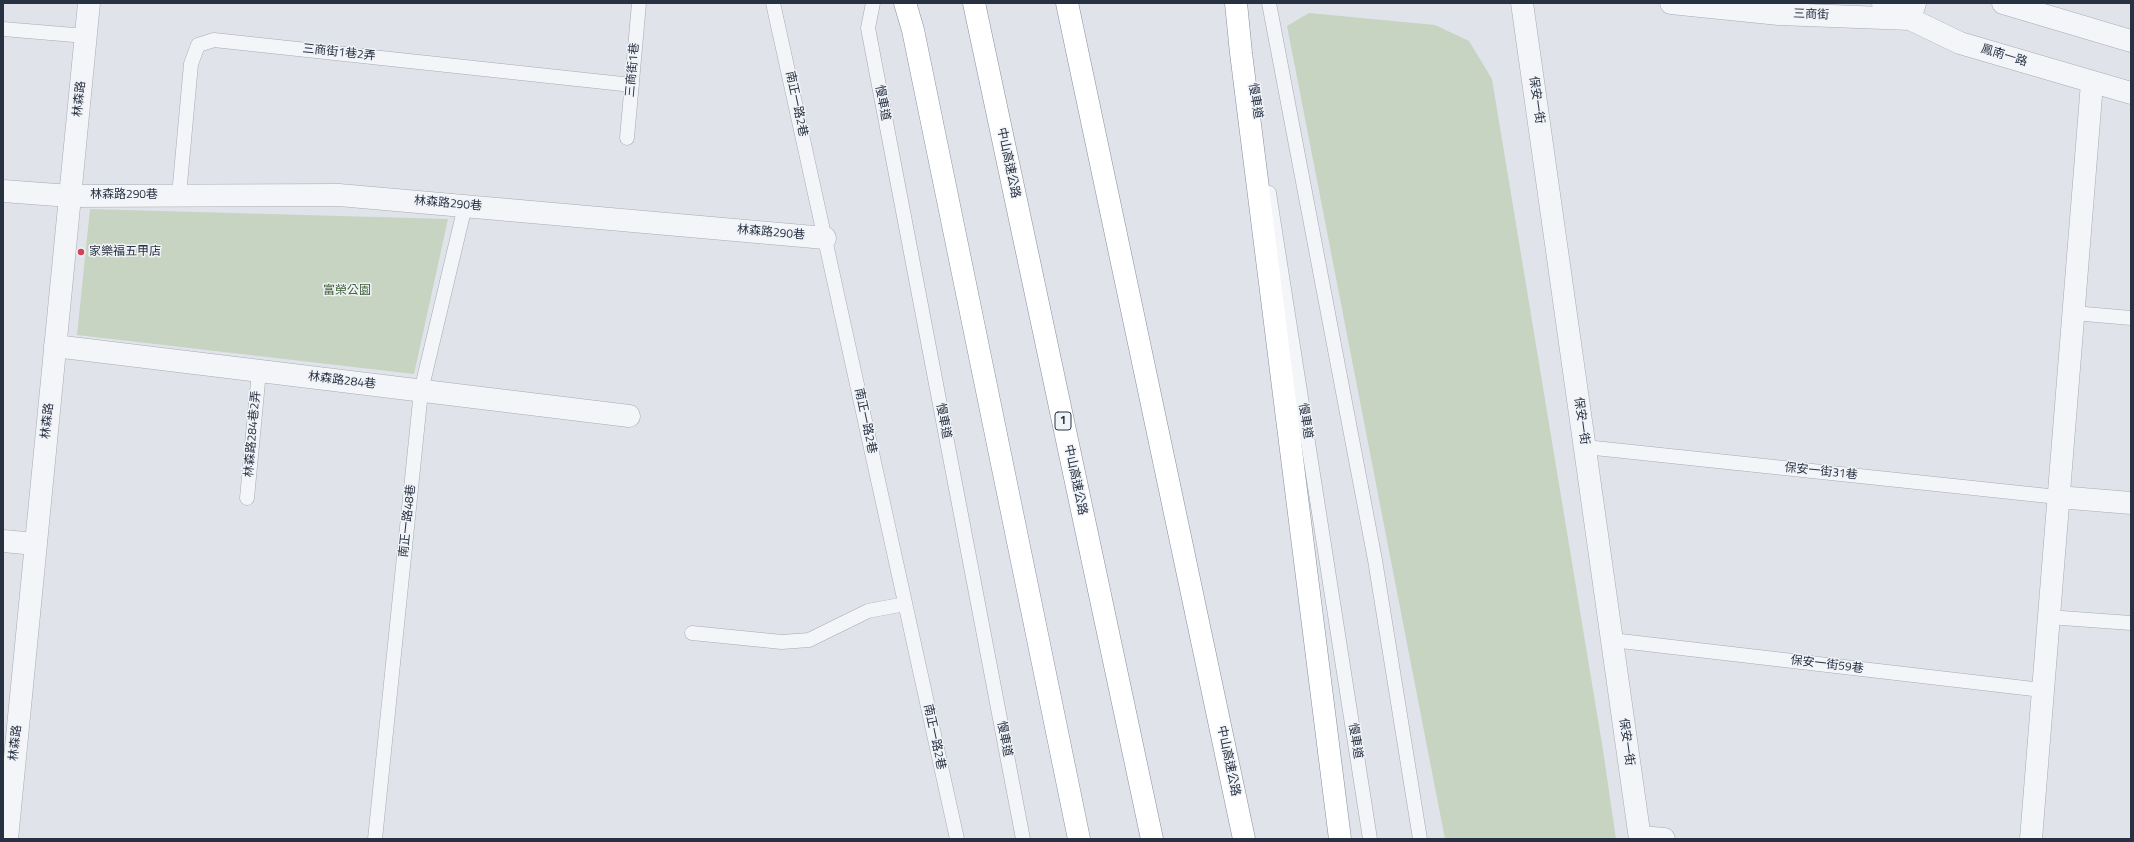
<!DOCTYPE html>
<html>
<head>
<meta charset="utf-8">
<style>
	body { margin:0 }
	#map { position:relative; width:2134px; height:842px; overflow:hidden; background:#e0e4ea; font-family:"Titillium Web",sans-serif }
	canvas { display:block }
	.frame { position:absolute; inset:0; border:4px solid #283142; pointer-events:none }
</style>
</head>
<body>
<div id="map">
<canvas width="2134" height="842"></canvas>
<div class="frame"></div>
</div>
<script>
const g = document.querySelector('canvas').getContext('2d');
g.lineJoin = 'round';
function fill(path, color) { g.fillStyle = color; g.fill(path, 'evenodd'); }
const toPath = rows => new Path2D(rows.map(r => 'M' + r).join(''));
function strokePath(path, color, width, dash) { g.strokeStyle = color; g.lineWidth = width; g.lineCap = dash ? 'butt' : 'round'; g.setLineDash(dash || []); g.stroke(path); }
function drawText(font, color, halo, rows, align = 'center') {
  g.font = font + ' "Titillium Web","Noto Sans TC",sans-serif'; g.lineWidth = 3; g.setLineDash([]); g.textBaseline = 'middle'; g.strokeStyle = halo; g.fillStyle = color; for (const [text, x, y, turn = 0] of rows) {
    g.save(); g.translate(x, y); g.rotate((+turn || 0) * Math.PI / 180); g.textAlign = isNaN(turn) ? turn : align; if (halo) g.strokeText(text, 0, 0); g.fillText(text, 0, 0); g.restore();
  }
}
fill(toPath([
	[1309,13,1435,25,1469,41,1492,79,1603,750,1616,839,1445,839,1287,26],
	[90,209,448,219,414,374,77,335]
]), '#c6d4c1');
const lane = toPath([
	[773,3,957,839],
	[873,3,868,28,1023,839],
	[1269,3,1375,560,1420,839],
	[3,29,86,36],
	[627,138,639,3],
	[1269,193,1370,839],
	[179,195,191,64,198,45,214,40,632,85],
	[2073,313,2131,318],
	[1585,447,2058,497],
	[247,498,259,371],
	[2048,617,2131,623],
	[692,633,782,642,809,640,868,611,905,604],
	[1612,640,2042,690],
	[375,839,421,391,465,206]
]);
const street = toPath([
	[1522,3,1640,839],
	[1671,3,1779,14,1910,19,1915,3],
	[1883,3,1910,19,1960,43,2131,93],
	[2003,3,2131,41],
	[3,191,70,196,339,195,825,238],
	[55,346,629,416],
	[2058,497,2131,503],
	[3,541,36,544],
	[1640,837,1664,839],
	[7,839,89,3],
	[2031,839,2092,83]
]);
const highway = toPath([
	[905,3,913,30,1079,839],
	[974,3,1152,839],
	[1067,3,1244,839],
	[1236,3,1241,53,1340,839]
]);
strokePath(lane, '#a5abb4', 15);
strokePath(street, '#a5abb4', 23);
strokePath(highway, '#8791a1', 23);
strokePath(lane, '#f3f5f8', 14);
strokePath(street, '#f3f5f8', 22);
strokePath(highway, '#fff', 22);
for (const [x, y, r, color] of [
	[81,252,4,"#d34155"]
]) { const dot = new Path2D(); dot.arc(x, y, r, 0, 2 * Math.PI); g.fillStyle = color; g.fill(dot); strokePath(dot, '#f0f3f7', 1.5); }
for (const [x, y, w] of [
	[1063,421,16]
]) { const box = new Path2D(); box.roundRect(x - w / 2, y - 9, w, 18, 3); g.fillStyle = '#f0f3f7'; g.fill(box); strokePath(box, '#283142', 1); }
drawText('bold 11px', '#283142', null, [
	["1",1063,421]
]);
drawText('12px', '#283142', '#f0f3f7', [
	["三商街",1811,15,2],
	["三商街1巷2弄",339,53,6],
	["鳳南一路",2004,56,17],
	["三商街1巷",633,70,-85],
	["林森路",80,99,-84],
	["保安一街",1536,100,82],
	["慢車道",1255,101,81],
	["慢車道",882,103,79],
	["南正一路2巷",796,104,78],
	["中山高速公路",1008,163,78],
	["林森路290巷",124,195],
	["林森路290巷",448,204,5],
	["林森路290巷",771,233,5],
	["林森路284巷",342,381,7],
	["林森路",48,421,-84],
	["南正一路2巷",865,421,78],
	["慢車道",943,421,79],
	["慢車道",1305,421,81],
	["保安一街",1581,421,82],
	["林森路284巷2弄",253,434,-85],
	["保安一街31巷",1821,472,6],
	["中山高速公路",1075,480,78],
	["南正一路48巷",408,521,-84],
	["保安一街59巷",1827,665,7],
	["南正一路2巷",934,737,78],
	["慢車道",1004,739,79],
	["慢車道",1355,741,81],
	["保安一街",1626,742,82],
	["林森路",16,743,-84],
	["中山高速公路",1228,761,78]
]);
drawText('12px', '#283142', '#f0f3f7', [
	["家樂福五甲店",89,252]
], 'left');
drawText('12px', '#3c5e35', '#f0f3f7', [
	["富榮公園",347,291]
]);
</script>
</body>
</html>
